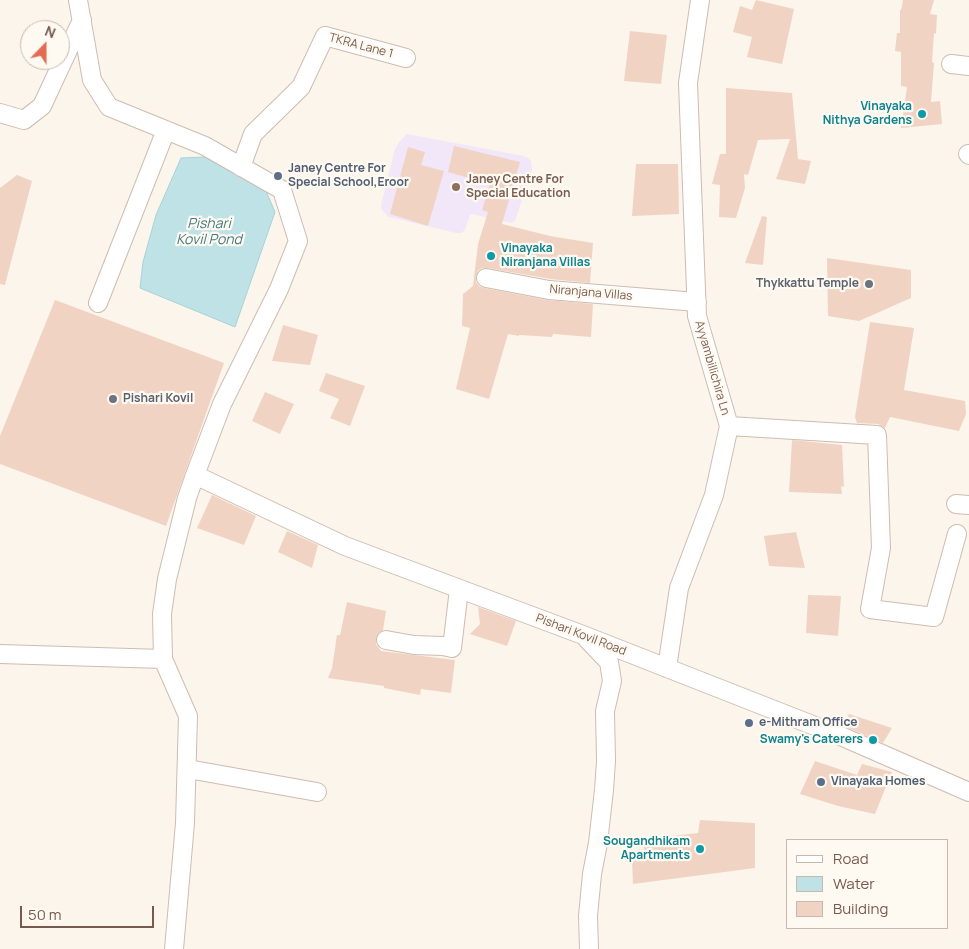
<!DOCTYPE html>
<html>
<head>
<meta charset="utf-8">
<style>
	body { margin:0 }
	#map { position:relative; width:969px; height:949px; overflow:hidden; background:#fcf5eb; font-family:Manrope,sans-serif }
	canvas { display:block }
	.legend { position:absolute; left:786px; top:839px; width:162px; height:90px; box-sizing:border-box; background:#fef9f1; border:1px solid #c8b9b0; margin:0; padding:6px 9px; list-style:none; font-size:15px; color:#775a4e }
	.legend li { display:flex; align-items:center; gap:10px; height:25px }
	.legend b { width:25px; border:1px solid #c8b9b0 }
	.north { position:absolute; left:20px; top:20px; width:50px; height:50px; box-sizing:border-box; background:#fef9f1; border:1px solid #c8b9b0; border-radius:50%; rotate:22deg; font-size:14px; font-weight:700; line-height:20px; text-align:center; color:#775a4e }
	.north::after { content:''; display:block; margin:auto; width:18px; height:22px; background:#e16d55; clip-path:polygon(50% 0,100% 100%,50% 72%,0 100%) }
	.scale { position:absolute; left:20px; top:906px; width:134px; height:22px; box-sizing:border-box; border:2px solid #775a4e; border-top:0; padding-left:6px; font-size:15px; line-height:18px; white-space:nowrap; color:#775a4e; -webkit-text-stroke:4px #fef9f1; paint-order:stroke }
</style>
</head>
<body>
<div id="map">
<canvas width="969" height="949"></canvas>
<ul class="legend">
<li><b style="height:6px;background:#fff"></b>Road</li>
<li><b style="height:14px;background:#bfe2e6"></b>Water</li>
<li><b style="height:14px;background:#f1d3c3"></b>Building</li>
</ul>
<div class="north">N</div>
<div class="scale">50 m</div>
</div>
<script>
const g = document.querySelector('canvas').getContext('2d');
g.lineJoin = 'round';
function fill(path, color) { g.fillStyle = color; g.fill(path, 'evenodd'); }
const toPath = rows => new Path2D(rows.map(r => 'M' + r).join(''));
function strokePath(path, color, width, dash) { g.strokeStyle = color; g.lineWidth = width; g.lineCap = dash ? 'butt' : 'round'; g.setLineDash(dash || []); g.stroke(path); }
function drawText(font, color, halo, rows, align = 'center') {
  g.font = font + ' Manrope,sans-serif'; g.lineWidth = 4.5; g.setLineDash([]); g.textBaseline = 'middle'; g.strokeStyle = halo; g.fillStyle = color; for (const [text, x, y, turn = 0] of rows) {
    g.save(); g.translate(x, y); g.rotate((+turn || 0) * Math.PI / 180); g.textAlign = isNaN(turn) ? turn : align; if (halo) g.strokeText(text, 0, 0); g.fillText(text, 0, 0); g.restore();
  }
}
fill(toPath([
	[407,134,524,156,528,158,531,161,532,169,515,221,511,223,472,214,470,215,465,230,461,233,456,233,389,217,382,210,381,205,395,149,400,141]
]), '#f1e7f9');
const water = toPath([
	[205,157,266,191,275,212,235,327,140,288,143,262,156,215,181,158,205,157]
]);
fill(water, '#bfe2e6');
strokePath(water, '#a5d2d7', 1);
fill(toPath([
	[756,0,794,9,782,64,747,57,752,37,733,32,740,6,752,10],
	[903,0,934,0,930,14,937,15,936,34,934,33,932,62,934,63,931,102,940,101,942,124,901,128,907,87,901,86,901,52,895,51,897,33,900,33,900,10,901,10],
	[630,31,667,35,661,84,624,81],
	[726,88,792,93,798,159,811,161,805,184,776,179,790,139,758,140,748,175,744,174,745,188,736,218,719,217,720,185,712,184,720,154,726,154],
	[454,146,520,162,502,224,550,236,593,243,590,283,550,279,488,268,482,268,478,271,476,276,476,282,479,286,484,288,547,300,593,304,591,337,553,334,552,337,519,335,519,336,508,334,489,399,456,389,470,328,462,326,463,294,473,286,478,244,488,212,482,210,490,184,448,172],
	[408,147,425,152,421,165,444,171,428,226,390,214],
	[636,164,678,164,679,214,632,216],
	[17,175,32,181,5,285,0,284,0,188],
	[762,216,767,217,763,265,745,263],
	[827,258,911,270,911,298,859,321,828,316],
	[55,300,224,363,166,526,0,464,0,436],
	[870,322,914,328,904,390,965,401,966,414,959,431,890,417,885,428,878,424,857,423,855,417],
	[283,325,318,335,310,365,272,361],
	[326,373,365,386,350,426,330,418,339,399,319,391],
	[265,392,294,404,280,434,252,421],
	[792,440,842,445,844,487,841,486,842,494,789,492],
	[212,495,256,516,244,545,197,528],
	[287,531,318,545,312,568,278,552],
	[796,532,805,568,769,566,764,536],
	[808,595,841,596,838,636,806,633],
	[347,602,386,611,383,630,378,634,376,639,376,644,381,651,455,660,451,693,421,689,420,695,384,688,384,686,328,678,332,668,337,635,340,635],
	[478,607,516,621,507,646,470,634,480,624],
	[849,714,892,728,883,743,844,726],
	[815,761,857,775,862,764,892,772,875,814,838,806,800,794],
	[700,820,755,823,755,868,633,884,632,859,643,858,645,839,698,833]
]), '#f1d3c3');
const minor = toPath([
	[78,0,92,80,109,107,205,146,282,190,298,241,279,289,222,404,195,475,187,498,167,579,162,614,163,659,188,716,185,823,174,949],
	[951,64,969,66],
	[0,113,24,120,42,106,82,20],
	[968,154,969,155],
	[241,167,253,134,301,87,325,36,406,58],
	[486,278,549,290,697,302],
	[98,303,166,130],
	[729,426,877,435,881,548,870,609,934,617,957,534],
	[195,475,345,546,583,635,843,737,969,792],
	[956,504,969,505],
	[587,639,609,662,612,681,605,711,606,761,604,790,598,843,592,874,588,916,589,949],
	[386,640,414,645,443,646,452,648,459,589],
	[0,654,163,659],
	[667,668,679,588,714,495,729,426,697,316,688,83,700,0],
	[188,769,317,792]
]);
strokePath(minor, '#cebcb0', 20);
strokePath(minor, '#fff', 18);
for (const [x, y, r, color] of [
	[922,114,5,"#0f9aa8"],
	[278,176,5,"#5c6f8a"],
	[456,187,5,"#8d6e63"],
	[491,256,5,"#0f9aa8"],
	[869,284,5,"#6b7280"],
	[113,399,5,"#6b7280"],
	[749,723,5,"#5c6f8a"],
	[873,740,5,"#0f9aa8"],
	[821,782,5,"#5c6f8a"],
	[700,849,5,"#0f9aa8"]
]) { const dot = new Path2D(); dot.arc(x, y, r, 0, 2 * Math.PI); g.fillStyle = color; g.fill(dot); strokePath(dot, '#fef9f1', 2); }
drawText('12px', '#775a4e', '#fef9f1', [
	["TKRA Lane 1",361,46,15],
	["Niranjana Villas",591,293,5],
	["Ayyambillichira Ln",712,368,74],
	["Pishari Kovil Road",581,635,21]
]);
drawText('bold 12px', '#0d838f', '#fef9f1', [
	["Vinayaka",912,107],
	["Nithya Gardens",912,121],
	["Vinayaka",501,249,"left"],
	["Niranjana Villas",501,263,"left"],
	["Swamy's Caterers",863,740],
	["Sougandhikam",690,842],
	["Apartments",690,856]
], 'right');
drawText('bold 12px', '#4e5e75', '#fef9f1', [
	["Janey Centre For",288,169],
	["Special School,Eroor",288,183],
	["e-Mithram Office",759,723],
	["Vinayaka Homes",831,782]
], 'left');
drawText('bold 12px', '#785e54', '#fef9f1', [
	["Janey Centre For",466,180],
	["Special Education",466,194]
], 'left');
drawText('bold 12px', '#5b616d', '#fef9f1', [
	["Thykkattu Temple",859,284],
	["Pishari Kovil",123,399,"left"]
], 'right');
drawText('italic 14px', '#447b82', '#fef9f1', [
	["Pishari",209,224],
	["Kovil Pond",209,240]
]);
</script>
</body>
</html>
